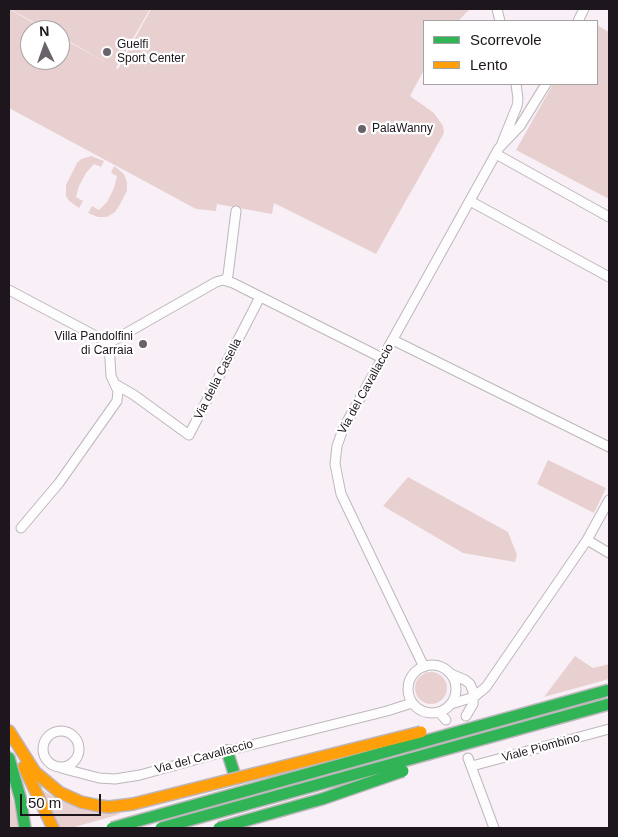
<!DOCTYPE html>
<html>
<head>
<meta charset="utf-8">
<style>
	body { margin:0 }
	#map { position:relative; width:618px; height:837px; overflow:hidden; background:#f9f0f7; font-family:Arial,sans-serif }
	canvas { display:block }
	.frame { position:absolute; inset:0; border:10px solid #1d161c; pointer-events:none }
	.legend { position:absolute; left:423px; top:20px; width:175px; height:65px; box-sizing:border-box; background:#fff; border:1px solid #a5a2a4; margin:0; padding:6px 9px; list-style:none; font-size:15px; color:#1d161c }
	.legend li { display:flex; align-items:center; gap:10px; height:25px }
	.legend b { width:25px; border:1px solid #a5a2a4 }
	.north { position:absolute; left:20px; top:20px; width:50px; height:50px; box-sizing:border-box; background:#fff; border:1px solid #a5a2a4; border-radius:50%; rotate:357deg; font-size:14px; font-weight:700; line-height:20px; text-align:center; color:#1d161c }
	.north::after { content:''; display:block; margin:auto; width:18px; height:22px; background:#6a6269; clip-path:polygon(50% 0,100% 100%,50% 72%,0 100%) }
	.scale { position:absolute; left:20px; top:794px; width:81px; height:22px; box-sizing:border-box; border:2px solid #1d161c; border-top:0; padding-left:6px; font-size:15px; line-height:18px; white-space:nowrap; color:#1d161c; -webkit-text-stroke:4px #fff; paint-order:stroke }
</style>
</head>
<body>
<div id="map">
<canvas width="618" height="837"></canvas>
<div class="frame"></div>
<ul class="legend">
<li><b style="height:6px;background:#30b455"></b>Scorrevole</li>
<li><b style="height:6px;background:#ff9f0a"></b>Lento</li>
</ul>
<div class="north">N</div>
<div class="scale">50 m</div>
</div>
<script>
const g = document.querySelector('canvas').getContext('2d');
g.lineJoin = 'round';
function fill(path, color) { g.fillStyle = color; g.fill(path, 'evenodd'); }
const toPath = rows => new Path2D(rows.map(r => 'M' + r).join(''));
function strokePath(path, color, width, dash) { g.strokeStyle = color; g.lineWidth = width; g.lineCap = dash ? 'butt' : 'round'; g.setLineDash(dash || []); g.stroke(path); }
function drawText(font, color, halo, rows, align = 'center') {
  g.font = font + ' Arial,sans-serif'; g.lineWidth = 4.5; g.setLineDash([]); g.textBaseline = 'middle'; g.strokeStyle = halo; g.fillStyle = color; for (const [text, x, y, turn = 0] of rows) {
    g.save(); g.translate(x, y); g.rotate((+turn || 0) * Math.PI / 180); g.textAlign = isNaN(turn) ? turn : align; if (halo) g.strokeText(text, 0, 0); g.fillText(text, 0, 0); g.restore();
  }
}
fill(toPath([
	[9,9,46,30,30,30,30,60,60,60,60,37,112,66,60,36,60,30,48,30,10,9,150,9,116,68,118,69,151,9,470,9,458,21,424,21,424,70,410,96,434,113,443,126,444,133,376,254,274,203,272,214,217,204,216,211,196,209,9,108],
	[597,25,609,32,609,199,516,150,553,84,597,84],
	[91,156,104,161,101,167,94,164,86,173,79,186,76,197,83,201,79,208,69,201,66,196,66,185,77,163,81,159],
	[114,166,124,174,127,182,127,191,119,206,115,212,107,217,98,217,88,213,92,206,99,210,107,202,114,188,117,176,111,173],
	[548,460,606,488,594,513,537,484],
	[408,477,508,532,517,555,515,562,463,553,383,506],
	[575,656,593,668,609,664,609,679,544,697],
	'415 688a16 16 0 1 1 32 0a16 16 0 1 1-32 0Z',
	[9,785,19,828,9,828],
	[38,787,58,800,121,814,71,828,58,828]
]), '#e8d0d1');
const street = toPath([
	[497,9,500,21],
	[578,21,584,9],
	[502,143,517,106,518,99,516,84],
	[496,154,609,217],
	[470,201,609,277],
	[226,280,228,275,236,211],
	[9,290,109,343],
	[393,340,609,447],
	[109,343,216,282,223,280,233,283,382,358],
	[115,384,134,395,189,435,260,297],
	[21,528,59,483,117,401,118,391,111,376,109,343],
	[587,540,609,553],
	'408 689a24 24 0 1 1 48 0a24 24 0 1 1-48 0Z',
	[424,667,341,494,335,464,337,446,343,429,499,148,520,126,546,84],
	[451,674,465,680,470,684,473,691,473,704,466,716],
	[451,704,474,697,486,687,587,540,609,500],
	[439,712,446,720],
	'43 749a18 18 0 1 1 36 0a18 18 0 1 1-36 0Z',
	[468,758,494,828],
	[472,766,609,729],
	[61,768,99,778,115,779,140,775,227,751,387,711,412,703]
]);
const fast = toPath([
	[227,751,234,773],
	[9,758,20,797,25,828]
]);
const slow = toPath([
	[9,731,35,772,59,792,81,802,100,806,109,807,133,804],
	[24,767,53,828]
]);
strokePath(street, '#bdb6bc', 11);
strokePath(fast, '#bdb6bc', 14);
strokePath(slow, '#bdb6bc', 14);
strokePath(street, '#fefdfe', 9);
strokePath(fast, '#30b455', 11);
strokePath(slow, '#ff9f0a', 11);
const fastBridge = toPath([
	[112,828,609,690],
	[161,828,609,704],
	[219,828,322,799,403,771]
]);
const slowBridge = toPath([
	[133,804,421,732]
]);
strokePath(fastBridge, '#bdb6bc', 14, []);
strokePath(slowBridge, '#bdb6bc', 14, []);
strokePath(fastBridge, '#30b455', 11);
strokePath(slowBridge, '#ff9f0a', 11);
for (const [x, y, r, color] of [
	[107,52,5,"#6a6269"],
	[362,129,5,"#6a6269"],
	[143,344,5,"#6a6269"]
]) { const dot = new Path2D(); dot.arc(x, y, r, 0, 2 * Math.PI); g.fillStyle = color; g.fill(dot); strokePath(dot, '#fff', 2); }
drawText('12px', '#1d161c', '#fff', [
	["Guelfi",117,45],
	["Sport Center",117,59],
	["PalaWanny",372,129],
	["Villa Pandolfini",133,337,"right"],
	["di Carraia",133,351,"right"]
], 'left');
drawText('12px', '#1d161c', '#fff', [
	["Via della Casella",218,379,-63],
	["Via del Cavallaccio",366,389,-61],
	["Viale Piombino",541,748,-15],
	["Via del Cavallaccio",204,757,-15]
]);
</script>
</body>
</html>
